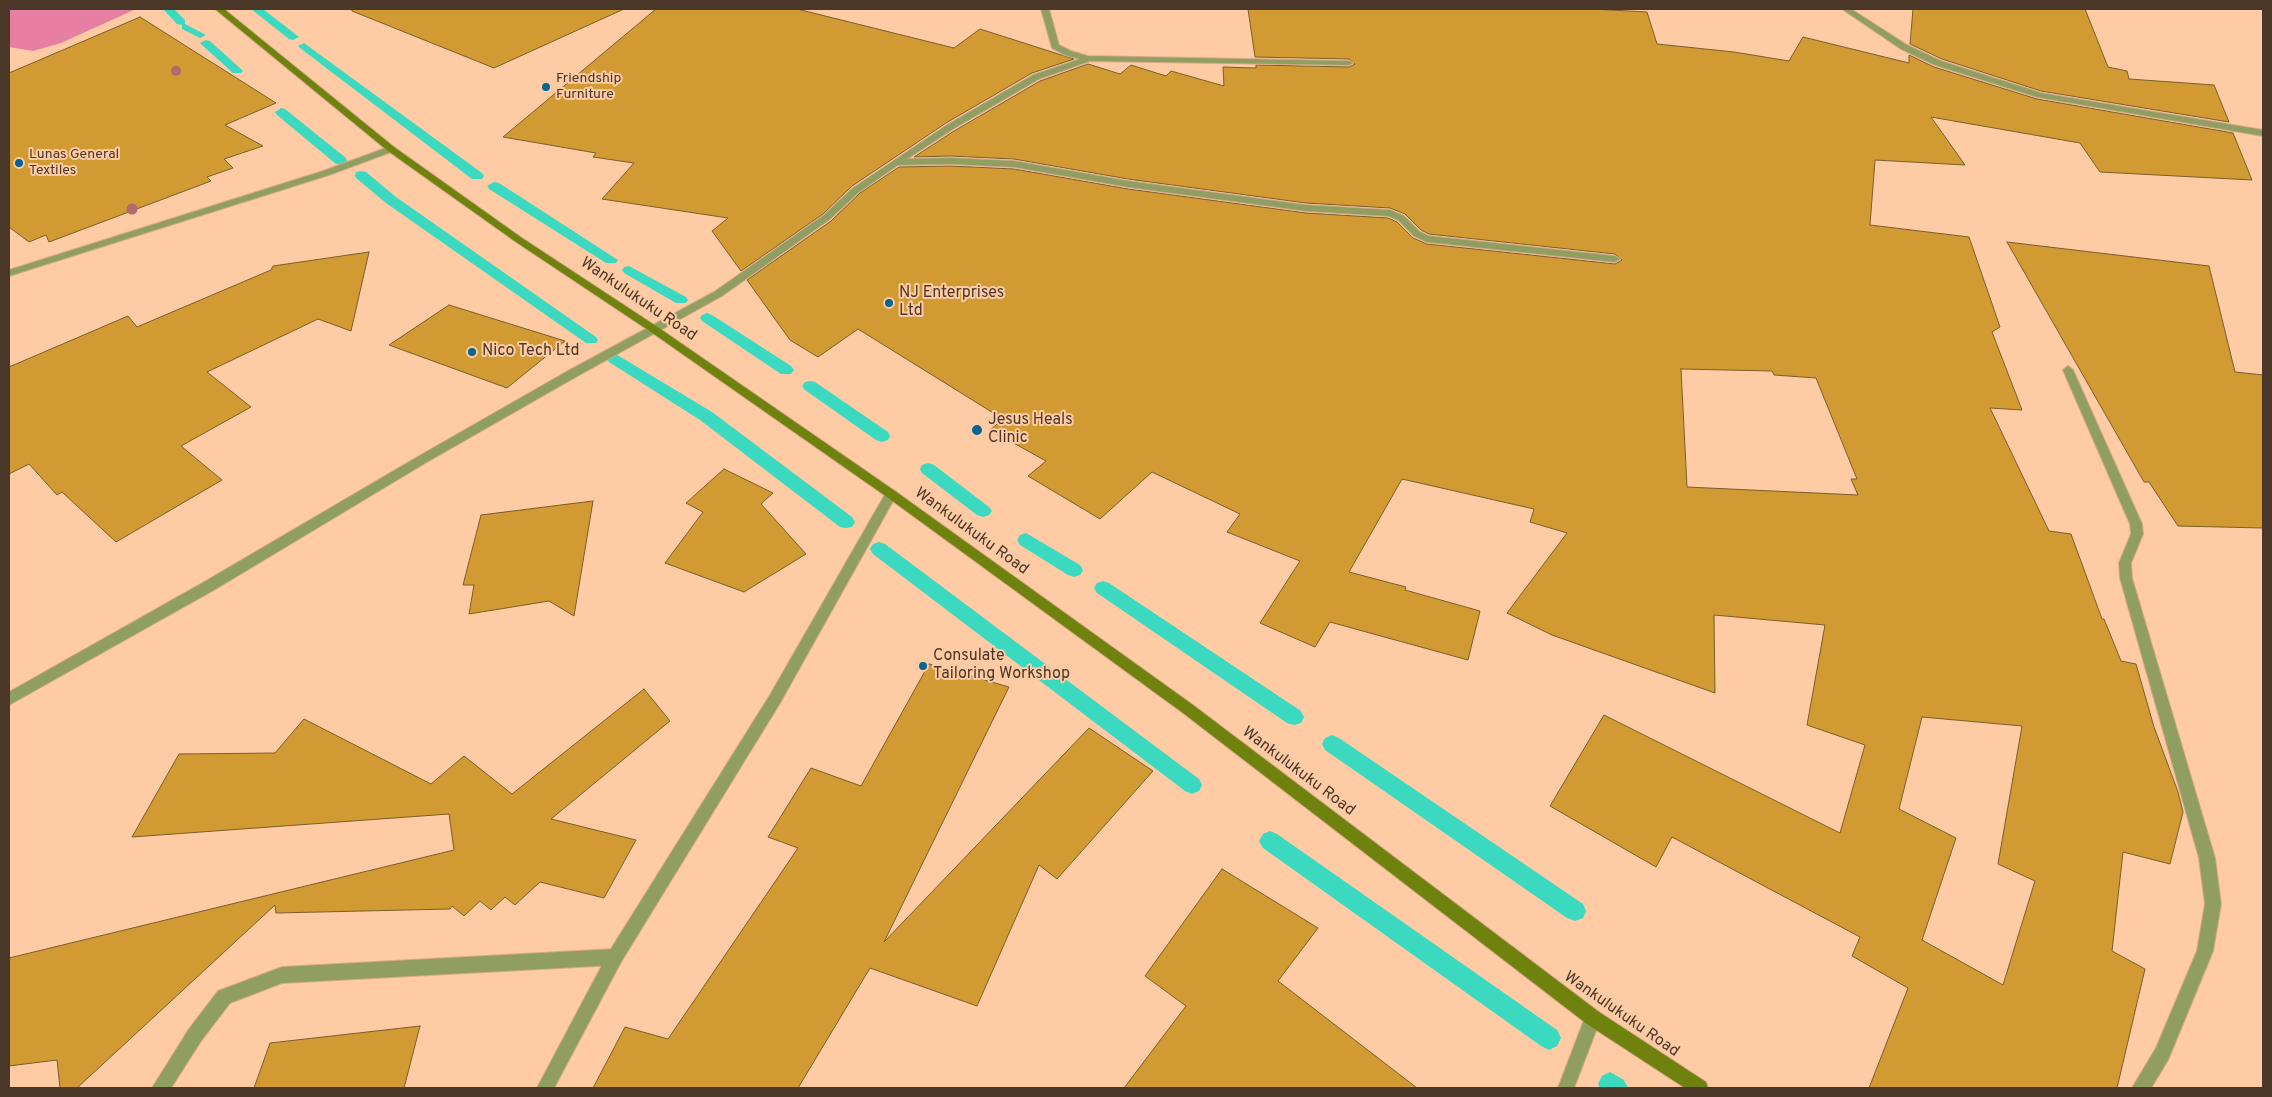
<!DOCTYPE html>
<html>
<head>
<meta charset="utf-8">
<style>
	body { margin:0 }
	#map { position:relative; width:2272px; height:1097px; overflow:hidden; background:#fecba4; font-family:Overpass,sans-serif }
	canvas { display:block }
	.frame { position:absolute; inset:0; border:10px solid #4b3727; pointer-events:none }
</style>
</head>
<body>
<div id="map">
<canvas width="2272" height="1097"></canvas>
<div class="frame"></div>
</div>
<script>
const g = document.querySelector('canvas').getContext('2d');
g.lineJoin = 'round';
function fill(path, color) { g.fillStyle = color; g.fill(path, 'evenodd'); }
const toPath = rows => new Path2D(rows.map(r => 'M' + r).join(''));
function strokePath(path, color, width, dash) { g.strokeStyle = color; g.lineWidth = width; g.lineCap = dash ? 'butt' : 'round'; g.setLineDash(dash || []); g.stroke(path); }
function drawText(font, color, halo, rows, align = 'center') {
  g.font = font + ' Overpass,sans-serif'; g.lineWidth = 4; g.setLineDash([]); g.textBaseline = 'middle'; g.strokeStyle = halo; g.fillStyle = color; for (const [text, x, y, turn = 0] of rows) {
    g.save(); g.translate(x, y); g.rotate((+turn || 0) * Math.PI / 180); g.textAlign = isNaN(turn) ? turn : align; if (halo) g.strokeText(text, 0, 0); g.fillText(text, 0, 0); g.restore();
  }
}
fill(toPath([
	[9,9,136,9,61,43,33,51,9,47]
]), '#e67fa2');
fill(toPath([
	[163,9,174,9,185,20,185,24,206,35,200,38,182,29,182,25,177,24,163,9],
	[251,9,263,9,299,37,293,40,289,39,251,9],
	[206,40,210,41,241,69,243,71,241,73,233,73,202,45,200,43,206,40],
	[304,43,482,173,484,176,482,179,472,179,300,48,298,46,304,43],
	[281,108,285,109,346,158,347,161,346,164,336,164,277,115,275,112,281,108],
	[361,171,366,172,396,197,596,337,598,340,596,343,586,343,386,203,356,178,355,175,356,172,361,171],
	[494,182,499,183,618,260,616,263,606,263,489,189,487,186,494,182],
	[629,266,686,297,688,300,686,303,676,303,624,273,622,270,624,267,629,266],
	[707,313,712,315,791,366,794,370,791,374,781,374,702,321,700,318,702,315,707,313],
	[614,353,712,412,852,517,855,522,852,527,846,528,840,527,700,420,609,362,606,358,609,354,614,353],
	[810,381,815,382,888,432,890,436,888,440,882,442,876,440,805,390,802,386,805,382,810,381],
	[928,463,934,465,989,507,992,511,989,515,983,517,977,515,922,473,920,469,922,465,928,463],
	[1026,533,1080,565,1083,570,1080,575,1074,577,1068,575,1020,545,1017,540,1020,535,1026,533],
	[879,542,885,544,1199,779,1202,785,1199,791,1192,794,1185,791,873,554,870,549,873,544,879,542],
	[1103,581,1109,583,1301,711,1304,717,1301,723,1294,725,1287,723,1097,593,1094,588,1097,583,1103,581],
	[1332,735,1339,738,1583,904,1586,911,1583,918,1575,921,1567,918,1325,750,1322,744,1325,738,1332,735],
	[1270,831,1277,834,1557,1030,1561,1038,1557,1046,1549,1050,1541,1046,1263,848,1259,841,1263,834,1270,831],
	[1610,1072,1624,1080,1628,1088,1600,1088,1598,1084,1602,1076,1610,1072]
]), '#3bd9c0');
const building = toPath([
	[352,9,624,9,494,68,352,11,352,9],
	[656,9,797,9,954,48,980,29,1074,59,1032,73,946,123,852,186,823,214,741,271,712,231,728,218,602,199,634,163,593,157,596,153,503,137,656,9],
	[1248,9,1592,9,1647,12,1657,44,1734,52,1789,61,1803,37,1909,63,1909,55,1934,67,2037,99,2233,133,2252,180,2100,172,2080,143,1931,117,1965,165,1875,160,1870,225,1969,237,2000,327,1992,332,2022,410,1990,408,2049,531,2071,534,2102,619,2104,619,2121,661,2136,664,2154,727,2178,792,2183,812,2170,864,2123,852,2112,951,2145,969,2117,1088,1869,1088,1908,988,1852,956,1860,937,1672,837,1656,867,1550,806,1604,715,1840,833,1865,745,1807,725,1825,625,1714,615,1715,693,1552,635,1507,613,1567,533,1530,522,1534,509,1402,479,1349,572,1406,587,1405,590,1480,611,1468,660,1330,622,1315,647,1260,623,1300,561,1227,532,1240,514,1152,472,1100,519,1028,476,1046,461,990,430,1003,419,858,329,818,357,790,340,747,280,831,221,860,193,899,167,950,166,1014,169,1128,189,1306,213,1388,218,1397,222,1413,238,1427,244,1615,264,1622,260,1615,254,1429,234,1421,230,1405,214,1390,208,1306,203,1128,179,1014,159,950,156,914,157,954,131,1040,81,1088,64,1120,74,1131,65,1166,76,1171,71,1224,86,1223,67,1256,68,1256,65,1349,67,1355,64,1349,59,1255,57,1248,9],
	[1681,369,1772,371,1774,375,1816,378,1857,479,1851,479,1858,495,1687,487,1681,369],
	[1922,717,2022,726,1998,864,2035,881,2003,985,1922,940,1956,838,1899,809,1922,717],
	[1913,9,2085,9,2108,67,2127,71,2129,79,2214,85,2229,122,2041,91,1942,59,1910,44,1913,9],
	[140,17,276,103,225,125,263,146,224,159,233,168,207,177,211,181,49,242,46,235,29,242,9,227,9,73,140,17],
	[2007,242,2209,266,2235,372,2263,375,2263,528,2178,526,2149,482,2144,482,2007,242],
	[369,252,351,331,318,319,207,372,251,407,181,446,222,480,116,542,62,492,57,495,29,464,9,474,9,367,128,316,137,327,271,270,273,266,369,252],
	[449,305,565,341,507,388,389,345,449,305],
	[724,469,773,493,761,504,806,554,744,592,665,563,703,512,686,503,724,469],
	[593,501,574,616,549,601,469,614,474,585,463,585,481,515,593,501],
	[929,664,1009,687,884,942,1089,728,1153,771,1057,879,1039,865,977,1006,870,968,798,1088,593,1088,625,1027,668,1039,798,848,768,837,811,768,861,786,929,664],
	[644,689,670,721,551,819,636,840,604,898,540,882,515,905,505,897,491,910,480,901,464,916,452,906,450,909,276,913,275,905,77,1088,60,1088,57,1060,9,1066,9,958,454,850,449,814,132,837,179,754,275,753,304,719,431,784,464,756,512,794,644,689],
	[1222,869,1318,928,1278,981,1417,1088,1124,1088,1186,1006,1145,976,1222,869],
	[420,1026,404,1088,254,1088,270,1043,420,1026]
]);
fill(building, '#d19a32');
strokePath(building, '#7b5e2b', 1);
const service = toPath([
	[615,949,621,952,623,957,621,962,615,965,282,983,230,1003,201,1041,171,1088,152,1088,189,1029,218,991,282,967,615,949],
	[1593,1010,1599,1012,1601,1018,1574,1088,1558,1088,1587,1012,1593,1010]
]);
const minor = toPath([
	[1041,9,1049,9,1059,45,1071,51,1088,56,1349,61,1353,63,1349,65,1090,61,1039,79,953,129,907,159,950,158,1014,161,1128,181,1306,205,1390,210,1404,216,1420,232,1429,236,1615,256,1620,259,1615,262,1427,242,1414,236,1398,220,1388,216,1306,211,1128,187,1014,167,950,164,898,165,859,192,830,219,722,296,574,378,427,462,214,590,9,705,9,692,204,582,419,456,566,372,714,292,824,215,853,188,947,125,1033,75,1080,59,1065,55,1052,48,1041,9],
	[1842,9,1851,9,1907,45,1941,61,2041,93,2263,130,2263,136,2037,97,1935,65,1901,49,1842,9],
	[391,146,394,147,394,151,329,175,9,276,9,270,323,171,391,146],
	[2068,366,2073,370,2142,524,2143,534,2131,563,2132,578,2215,858,2221,904,2213,951,2168,1060,2151,1088,2132,1088,2156,1048,2197,951,2205,904,2199,858,2120,578,2119,563,2131,534,2130,524,2063,370,2068,366],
	[891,490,897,494,780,703,621,962,554,1088,537,1088,609,952,770,695,887,491,891,490]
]);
const secondary = toPath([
	[215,9,224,9,394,147,522,238,659,328,895,491,1193,705,1599,1012,1706,1082,1708,1088,1685,1088,1587,1024,1183,713,887,497,651,332,516,242,388,151,215,9]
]);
strokePath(service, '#d7aa88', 2);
strokePath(minor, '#d7aa88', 2);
strokePath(secondary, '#d7aa88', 2);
fill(service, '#909f61');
fill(minor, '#909f61');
fill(secondary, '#6f820e');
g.fillStyle = '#b2686c';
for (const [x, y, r] of [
	[176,71,5],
	[132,209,5.5]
]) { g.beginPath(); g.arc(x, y, r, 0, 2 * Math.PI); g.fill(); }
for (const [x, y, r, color] of [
	[546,87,5,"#046494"],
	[19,163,5,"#046494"],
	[889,303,5,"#046494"],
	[472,352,5,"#046494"],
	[977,430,6,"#046494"],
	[923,666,5,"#046494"]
]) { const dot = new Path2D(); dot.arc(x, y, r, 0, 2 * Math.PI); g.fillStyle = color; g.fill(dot); strokePath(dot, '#fecba4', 2); }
drawText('14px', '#4b3727', '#fecba4', [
	["Friendship",556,79],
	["Furniture",556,95],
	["Lunas General",29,155],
	["Textiles",29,171]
], 'left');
drawText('16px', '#4b3727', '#fecba4', [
	["NJ Enterprises",899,294],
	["Ltd",899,312],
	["Nico Tech Ltd",482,352],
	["Jesus Heals",988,421],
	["Clinic",988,439],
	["Consulate",933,657],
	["Tailoring Workshop",933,675]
], 'left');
drawText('16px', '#4b3727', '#fecba4', [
	["Wankulukuku Road",638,300,34],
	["Wankulukuku Road",971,532,36],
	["Wankulukuku Road",1298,772,37],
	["Wankulukuku Road",1621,1015,35]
]);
</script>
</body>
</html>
